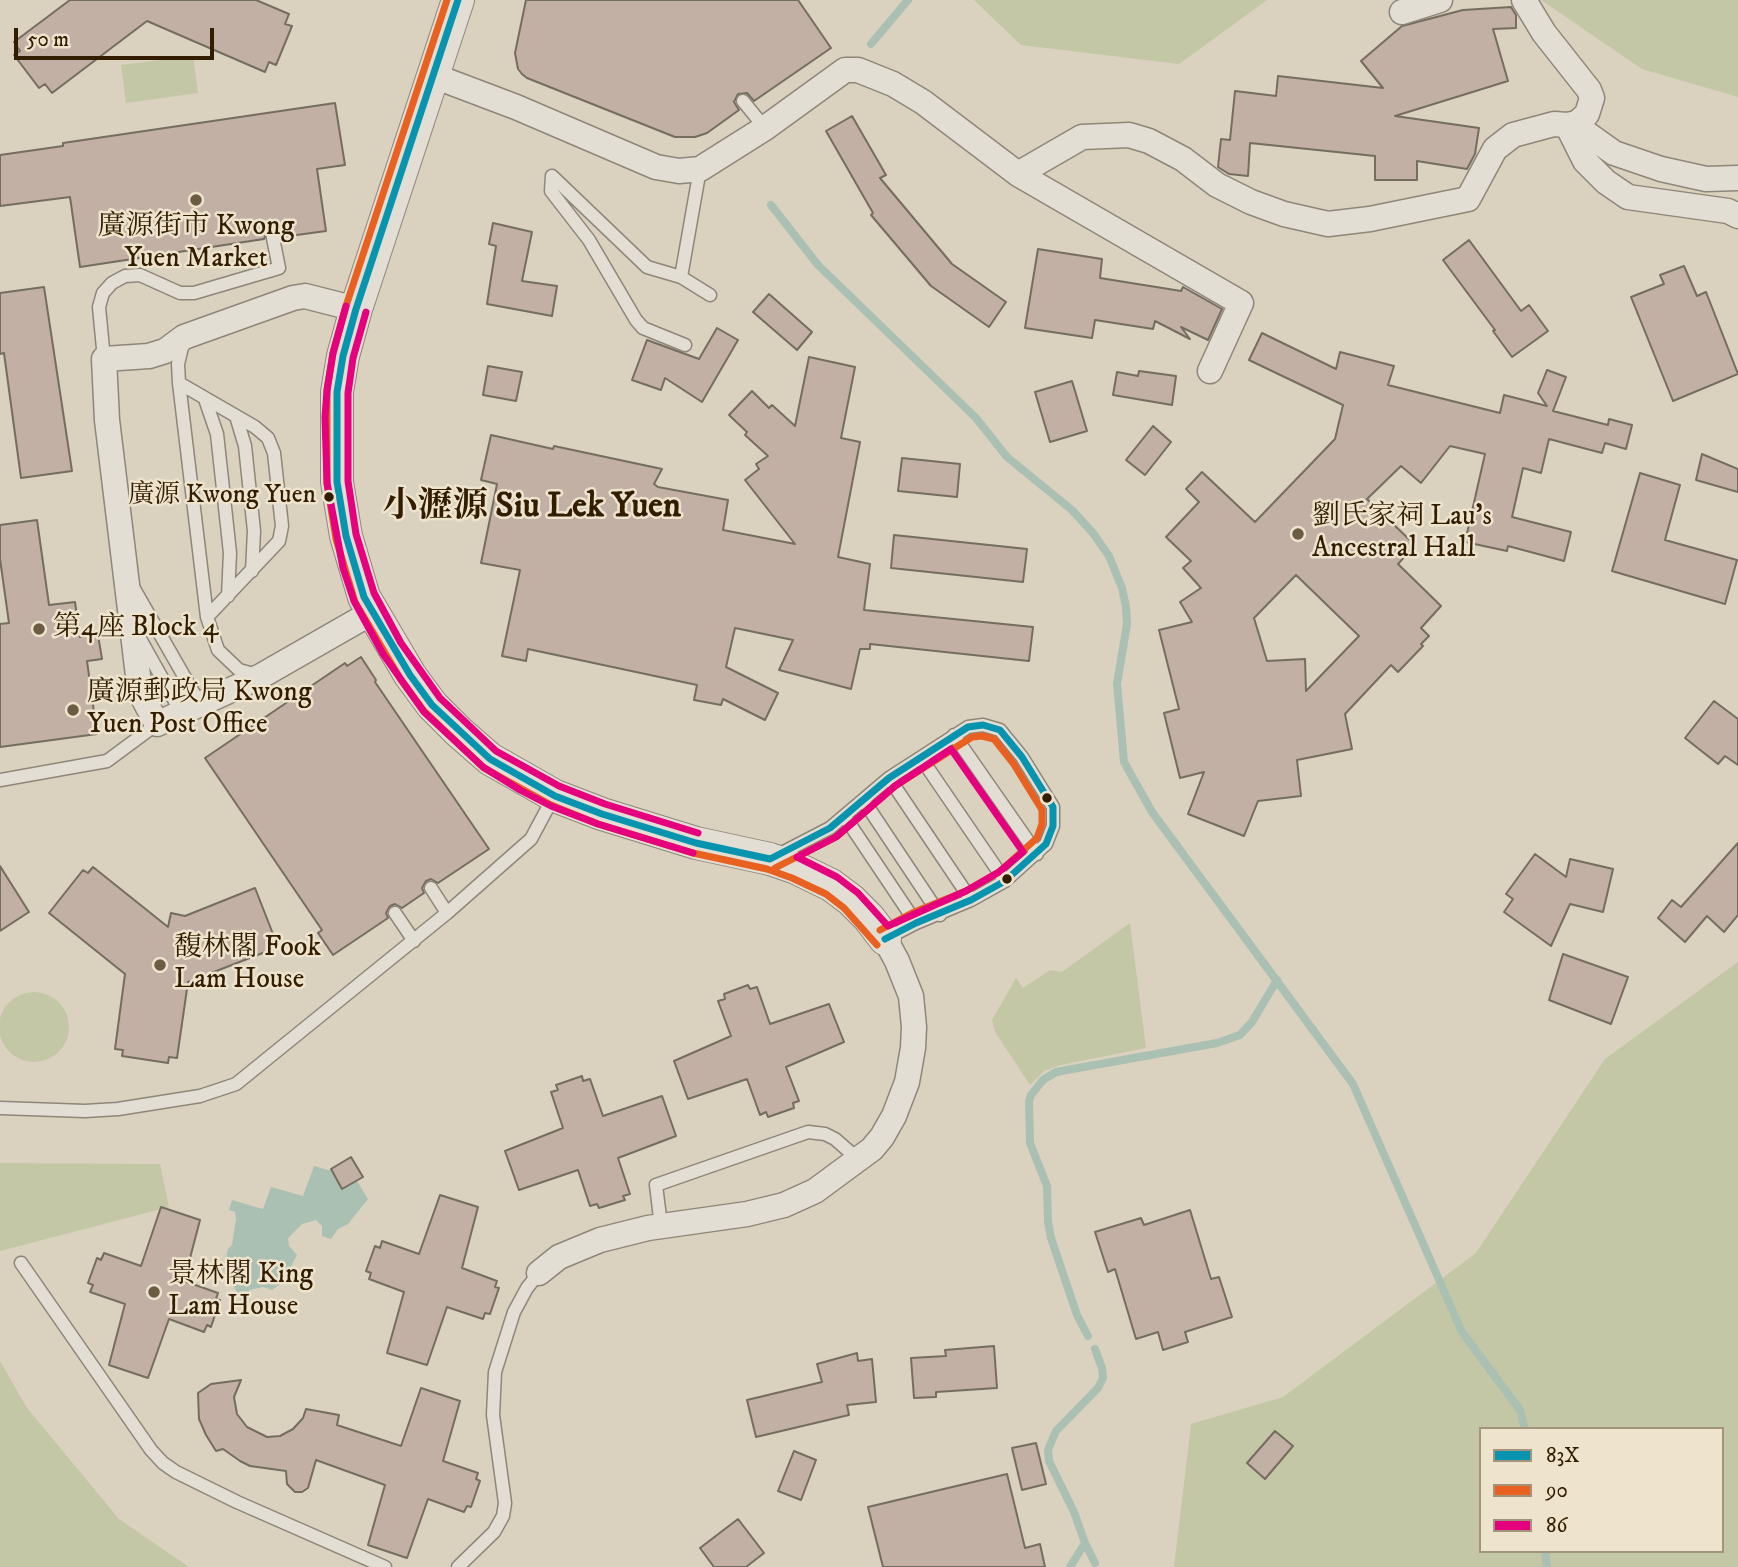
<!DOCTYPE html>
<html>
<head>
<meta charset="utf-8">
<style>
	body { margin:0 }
	#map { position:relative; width:1738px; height:1567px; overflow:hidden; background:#dad1bf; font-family:"IM FELL DW Pica",serif }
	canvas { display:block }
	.legend { position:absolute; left:1479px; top:1427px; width:245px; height:126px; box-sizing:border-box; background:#eee4ce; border:2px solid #a3947c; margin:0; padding:9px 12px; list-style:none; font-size:21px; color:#331d01 }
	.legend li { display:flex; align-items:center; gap:14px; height:35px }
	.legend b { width:35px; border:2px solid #a3947c }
	.scale { position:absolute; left:14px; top:28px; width:200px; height:32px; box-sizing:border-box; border:4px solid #331d01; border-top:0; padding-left:9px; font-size:21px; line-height:24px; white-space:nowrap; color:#331d01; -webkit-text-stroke:5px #eee4ce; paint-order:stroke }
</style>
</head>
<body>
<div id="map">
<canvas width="1738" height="1567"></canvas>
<ul class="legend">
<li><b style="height:9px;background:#0894af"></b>83X</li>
<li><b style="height:9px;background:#e86120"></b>90</li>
<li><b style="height:9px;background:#e5007d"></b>86</li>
</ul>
<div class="scale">50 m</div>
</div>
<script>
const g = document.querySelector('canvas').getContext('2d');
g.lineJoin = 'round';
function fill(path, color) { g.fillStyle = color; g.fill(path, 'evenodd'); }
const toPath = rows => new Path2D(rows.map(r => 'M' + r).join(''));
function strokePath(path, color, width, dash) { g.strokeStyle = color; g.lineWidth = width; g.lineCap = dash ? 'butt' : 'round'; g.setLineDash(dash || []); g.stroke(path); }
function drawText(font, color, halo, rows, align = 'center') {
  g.font = font + ' "IM FELL DW Pica","Noto Serif TC",serif'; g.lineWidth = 5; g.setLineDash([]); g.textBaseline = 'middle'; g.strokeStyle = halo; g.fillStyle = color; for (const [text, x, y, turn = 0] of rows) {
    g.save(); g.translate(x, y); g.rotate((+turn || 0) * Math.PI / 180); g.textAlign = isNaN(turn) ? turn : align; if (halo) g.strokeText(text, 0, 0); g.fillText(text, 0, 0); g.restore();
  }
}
fill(toPath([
	[974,0,1267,0,1179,64,1021,45],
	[1541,0,1738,0,1738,97,1642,69],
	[193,56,198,93,126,103,121,65],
	[1130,923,1146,1048,1060,1065,1044,1071,1030,1085,995,1032,992,1020,1016,978,1023,988,1050,970,1062,972],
	[1738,962,1738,1567,1174,1567,1191,1424,1283,1397,1476,1253,1605,1059],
	[1481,1429,1722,1429,1722,1551,1481,1551],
	'-1 1027a35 35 0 1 1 70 0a35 35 0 1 1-70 0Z',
	[0,1163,160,1164,169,1207,0,1251],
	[0,1361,27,1408,119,1519,189,1567,0,1567]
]), '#c3c7a6');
fill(toPath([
	[314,1166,332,1171,342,1189,357,1181,368,1199,348,1224,338,1229,331,1239,322,1236,322,1226,316,1220,302,1224,288,1238,289,1246,297,1255,282,1283,272,1290,263,1287,249,1290,248,1309,246,1310,231,1281,223,1270,228,1249,232,1245,236,1219,235,1212,229,1210,232,1200,263,1209,271,1187,303,1196]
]), '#aac0b2');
strokePath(toPath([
	[871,44,908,0],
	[771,205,818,265,976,418,1007,457,1072,510,1093,533,1109,556,1122,588,1126,607,1127,624,1117,684,1124,762,1152,812,1353,1084,1462,1332,1520,1410,1525,1429],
	[1088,1336,1077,1315,1051,1238,1048,1222,1047,1186,1030,1143,1029,1101,1031,1095,1043,1080,1056,1072,1217,1043,1240,1035,1252,1022,1277,980],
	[1545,1551,1547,1567],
	[1095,1563,1085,1543,1074,1512,1049,1461,1048,1450,1056,1431,1098,1388,1103,1378,1102,1368,1095,1349],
	[1070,1567,1085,1543]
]), '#aac0b2', 8);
const building = toPath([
	[70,0,256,0,289,14,285,24,292,26,276,65,269,62,265,72,147,21,52,93,45,84,39,88,14,55,20,51,14,42,70,0],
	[526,0,798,0,831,48,754,101,747,93,738,94,734,102,739,110,707,133,695,137,675,137,527,78,522,74,518,69,515,53,526,0],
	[1511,7,1516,15,1516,28,1493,29,1508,81,1395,116,1479,128,1475,154,1467,169,1417,161,1417,180,1375,180,1375,156,1250,143,1248,176,1229,174,1218,167,1221,139,1230,140,1235,91,1276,96,1278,76,1383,88,1361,61,1402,26,1463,10,1511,7],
	[335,103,345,165,317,169,326,231,282,237,279,232,272,229,267,232,264,239,80,267,70,197,0,206,0,155,63,146,63,143,335,103],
	[852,116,886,175,880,178,952,264,1006,302,989,327,931,286,871,215,873,213,826,131,852,116],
	[493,223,532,232,522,281,557,286,552,316,487,304,496,246,489,244,493,223],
	[1469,240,1521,311,1529,305,1548,331,1512,357,1493,331,1495,330,1443,260,1469,240],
	[1038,249,1102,259,1100,278,1181,291,1183,287,1222,309,1208,340,1181,327,1190,339,1155,321,1153,329,1095,320,1092,338,1025,328,1038,249],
	[1684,266,1697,296,1706,292,1738,374,1673,401,1631,297,1664,284,1660,275,1684,266],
	[44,287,72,471,21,478,4,353,0,354,0,293,44,287],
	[769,294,812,332,797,350,753,312,769,294],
	[717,328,738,340,702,402,665,378,661,390,632,380,647,340,699,359,717,328],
	[1262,333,1336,369,1340,352,1394,366,1388,385,1500,413,1504,395,1547,406,1538,393,1547,370,1566,377,1553,411,1608,425,1609,419,1632,425,1626,449,1605,443,1602,453,1549,439,1541,473,1523,468,1512,517,1571,532,1564,561,1508,546,1507,551,1465,542,1485,454,1450,446,1421,483,1401,466,1367,499,1415,545,1398,564,1441,606,1421,628,1429,636,1421,644,1423,646,1398,672,1391,665,1345,714,1352,749,1297,760,1301,796,1258,801,1244,836,1188,814,1204,772,1180,778,1164,713,1179,709,1159,630,1192,622,1180,602,1201,588,1183,568,1191,561,1166,537,1199,502,1186,489,1202,472,1255,522,1335,439,1343,405,1249,360,1262,333],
	[1296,575,1359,636,1306,691,1305,659,1267,661,1254,618,1296,575],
	[809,357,855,367,841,438,860,442,838,557,870,564,864,610,1033,627,1029,661,870,644,870,649,860,649,851,689,779,670,793,640,735,628,726,667,778,693,765,720,723,699,721,705,694,700,697,685,528,649,526,661,502,656,520,570,481,563,497,484,481,480,491,435,553,449,554,446,662,469,654,484,658,487,728,500,723,530,795,544,745,480,759,469,756,464,768,456,745,435,747,432,729,415,752,391,769,408,772,405,795,426,809,357],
	[488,366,522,372,516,401,483,395,488,366],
	[1139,371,1176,376,1172,405,1113,395,1117,372,1138,376,1139,371],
	[1072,381,1087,431,1050,442,1035,392,1072,381],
	[1153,426,1171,442,1145,475,1126,460,1153,426],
	[1702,454,1738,469,1738,492,1696,480,1702,454],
	[902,458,960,464,957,497,898,491,902,458],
	[1640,473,1680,485,1665,540,1737,560,1725,604,1612,571,1640,473],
	[37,520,49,605,75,602,80,637,98,635,102,659,87,661,97,734,0,747,0,624,9,623,0,559,0,525,37,520],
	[894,535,1027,549,1023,582,891,568,894,535],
	[361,657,376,680,375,682,489,849,438,883,431,879,426,881,422,888,424,893,402,908,395,904,390,906,386,913,388,918,333,955,318,933,322,930,205,758,345,663,347,666,361,657],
	[1714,701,1738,719,1738,765,1725,756,1718,764,1685,738,1714,701],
	[1738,843,1738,915,1724,932,1707,916,1685,942,1658,918,1672,900,1681,907,1738,843],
	[1535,854,1566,877,1570,859,1613,869,1603,912,1570,904,1551,946,1504,912,1513,899,1506,894,1535,854],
	[0,866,29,912,0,931,0,866],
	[93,867,168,927,171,913,185,916,255,888,275,939,270,941,273,949,188,982,177,1058,169,1057,168,1063,122,1056,123,1050,115,1049,125,974,49,913,83,870,88,873,93,867],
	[1563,954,1628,977,1611,1024,1549,1000,1563,954],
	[748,985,750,989,757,987,770,1024,829,1004,844,1042,786,1067,799,1101,793,1103,794,1108,768,1117,766,1112,760,1115,747,1079,688,1099,674,1061,731,1036,718,1001,725,999,724,994,748,985],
	[582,1076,583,1081,590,1079,603,1116,662,1096,676,1136,618,1158,630,1194,623,1196,625,1200,599,1208,597,1204,590,1206,578,1170,519,1190,505,1151,563,1128,551,1092,558,1090,556,1085,582,1076],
	[351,1157,363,1177,342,1189,331,1169,351,1157],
	[440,1195,478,1207,462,1268,497,1281,495,1287,499,1288,490,1314,485,1313,483,1319,447,1307,427,1365,387,1353,404,1292,369,1279,371,1273,366,1271,375,1246,380,1248,382,1241,419,1254,440,1195],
	[161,1207,200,1220,184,1281,218,1293,216,1299,220,1300,211,1327,207,1325,204,1332,169,1319,148,1378,109,1365,125,1304,90,1292,93,1285,88,1283,97,1258,101,1260,104,1253,141,1266,161,1207],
	[1190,1210,1211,1279,1219,1277,1232,1317,1185,1332,1188,1342,1163,1350,1158,1332,1136,1339,1115,1269,1108,1272,1095,1232,1141,1218,1144,1225,1190,1210],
	[994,1346,997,1388,936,1392,936,1397,914,1398,911,1358,946,1356,945,1350,994,1346],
	[857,1353,858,1361,872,1359,876,1402,847,1405,849,1415,756,1437,747,1400,822,1382,817,1364,857,1353],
	[241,1380,234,1397,237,1414,247,1427,267,1437,280,1436,293,1429,303,1418,306,1409,339,1415,337,1425,401,1446,421,1388,460,1401,443,1461,478,1473,476,1479,480,1481,471,1507,467,1506,464,1512,428,1499,407,1558,368,1545,385,1485,316,1460,308,1488,302,1492,295,1492,287,1484,286,1471,250,1466,240,1461,223,1449,216,1451,206,1435,199,1419,198,1393,211,1384,241,1380],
	[1275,1431,1293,1446,1265,1479,1247,1463,1275,1431],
	[1036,1443,1046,1484,1022,1490,1012,1448,1036,1443],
	[794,1451,816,1460,801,1500,778,1491,794,1451],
	[1007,1474,1025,1548,1040,1544,1045,1567,883,1567,868,1507,1007,1474],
	[738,1519,764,1553,746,1567,714,1567,700,1548,738,1519]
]);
fill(building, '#c2b0a5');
strokePath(building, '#756d5f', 2);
const service = toPath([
	[743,101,765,128],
	[681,277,710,295],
	[184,339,178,364,179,383,207,617,218,650,239,670,257,675],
	[685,345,643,328,636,320,589,240,551,191,552,176,647,267,681,277,700,169],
	[104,359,99,307,103,293,112,283,125,276,140,275,180,293,194,293,279,268,273,238],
	[179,383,255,427,268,438,274,453,282,526,279,541,207,617],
	[205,399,217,434,230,553,228,596],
	[236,416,245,446,254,531,252,571],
	[133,587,200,704],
	[139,637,181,712],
	[954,735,1037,854],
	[921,758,1005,881],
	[889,778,971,900],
	[0,780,107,761,157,724],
	[864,801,940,915],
	[845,817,916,923],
	[776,856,830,828,889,778,968,727,983,725,1000,730,1022,757,1053,807,1053,826,1046,844,1005,881,971,900,916,923,885,939],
	[431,888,447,913],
	[395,913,414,941],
	[0,1108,85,1111,118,1109,200,1096,236,1084,447,913,531,839,554,796],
	[661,1226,656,1185,808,1132,825,1134,835,1139,859,1160],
	[21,1263,151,1450,163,1463,176,1472,237,1502,385,1567],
	[458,1567,494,1532,503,1516,505,1503,493,1415,495,1372,514,1312,527,1288,539,1273]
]);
const minor = toPath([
	[1524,0,1544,33,1589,90,1592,98,1587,114,1577,123,1567,125],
	[1402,12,1440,0],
	[434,76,516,107,656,167,679,171,700,169,765,128,845,70,858,70,893,84,923,102,1018,174,1082,137,1129,135,1149,141,1183,159,1217,185,1251,202,1284,214,1328,224,1370,219,1468,199,1495,149,1513,135,1554,124,1567,125,1586,133,1614,153,1661,169,1706,179,1738,178],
	[1567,125,1585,161,1606,182,1628,197,1728,211,1738,216],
	[1018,174,1241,303,1210,371],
	[356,309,305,296,293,298,184,337,165,351,149,356,104,359,107,420,140,692,157,724,261,676,371,613],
	[539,1273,559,1257,600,1240,648,1228,747,1214,784,1205,815,1191,872,1149,882,1137,894,1116,907,1082,913,1048,914,1027,911,996,897,961,885,939]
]);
const tertiary = toPath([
	[458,0,356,309,343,356,337,392,337,482,346,536,364,597,410,675,432,705,459,732,490,759,555,796,602,814,696,843,770,859,796,868,831,885,851,900,869,918,885,939]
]);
strokePath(service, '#8e8678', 15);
strokePath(minor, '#8e8678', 27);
strokePath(tertiary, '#8e8678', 34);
strokePath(service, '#e2ded4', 12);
strokePath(minor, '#e2ded4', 24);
strokePath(tertiary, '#e2ded4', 32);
strokePath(toPath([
	[458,0,356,309,343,356,337,392,337,482,346,536,364,597,410,675,432,705,490,759,555,796,602,814,696,843,770,859,830,828,889,778,968,727,983,725,1000,730,1022,757,1053,807,1053,826,1046,844,1005,881,971,900,916,923,885,939]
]), '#0894af', 7);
strokePath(toPath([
	[447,0,346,306,333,353,327,390,327,484,336,539,355,602,401,680,424,711,484,768,551,805,598,824,693,853,767,869,792,878,826,894,844,908,877,945],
	[775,868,836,837,895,786,972,737,982,736,994,739,1013,763,1042,810,1042,824,1037,838,999,872,966,891,912,913,880,930]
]), '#e86120', 7);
strokePath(toPath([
	[366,312,353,358,348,393,348,481,356,534,374,593,401,643,440,698,496,751,559,786,605,804,698,833],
	[327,390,333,353,346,306],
	[327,482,325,417,327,391],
	[327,483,343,568,354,601],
	[354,601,383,654,424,712],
	[424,712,483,767,520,790,551,806,598,824,693,853],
	[951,749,1023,852,999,872,966,891,888,926,858,893,837,877,797,857,836,837,895,786,951,749]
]), '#e5007d', 7);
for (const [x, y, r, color] of [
	[196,200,7,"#6d5c44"],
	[329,497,6,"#331d01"],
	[1298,534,7,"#6d5c44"],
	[39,629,7,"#6d5c44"],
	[73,710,7,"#6d5c44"],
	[1047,798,6,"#331d01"],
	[1007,879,6,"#331d01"],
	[160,965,7,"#6d5c44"],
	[154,1292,7,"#6d5c44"]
]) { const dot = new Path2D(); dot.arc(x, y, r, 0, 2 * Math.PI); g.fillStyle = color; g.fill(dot); strokePath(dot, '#eee4ce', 2.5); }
drawText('26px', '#331d01', '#eee4ce', [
	["廣源 Kwong Yuen",316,497]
], 'right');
drawText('28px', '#331d01', '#eee4ce', [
	["廣源街市 Kwong",196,228,"center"],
	["Yuen Market",196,260,"center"],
	["劉氏家祠 Lau's",1312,518],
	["Ancestral Hall",1312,550],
	["第4座 Block 4",53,629],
	["廣源郵政局 Kwong",87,694],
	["Yuen Post Office",87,726],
	["馥林閣 Fook",174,949],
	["Lam House",174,981],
	["景林閣 King",168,1276],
	["Lam House",168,1308]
], 'left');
drawText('bold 35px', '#331d01', '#eee4ce', [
	["小瀝源 Siu Lek Yuen",532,509]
]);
</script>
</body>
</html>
